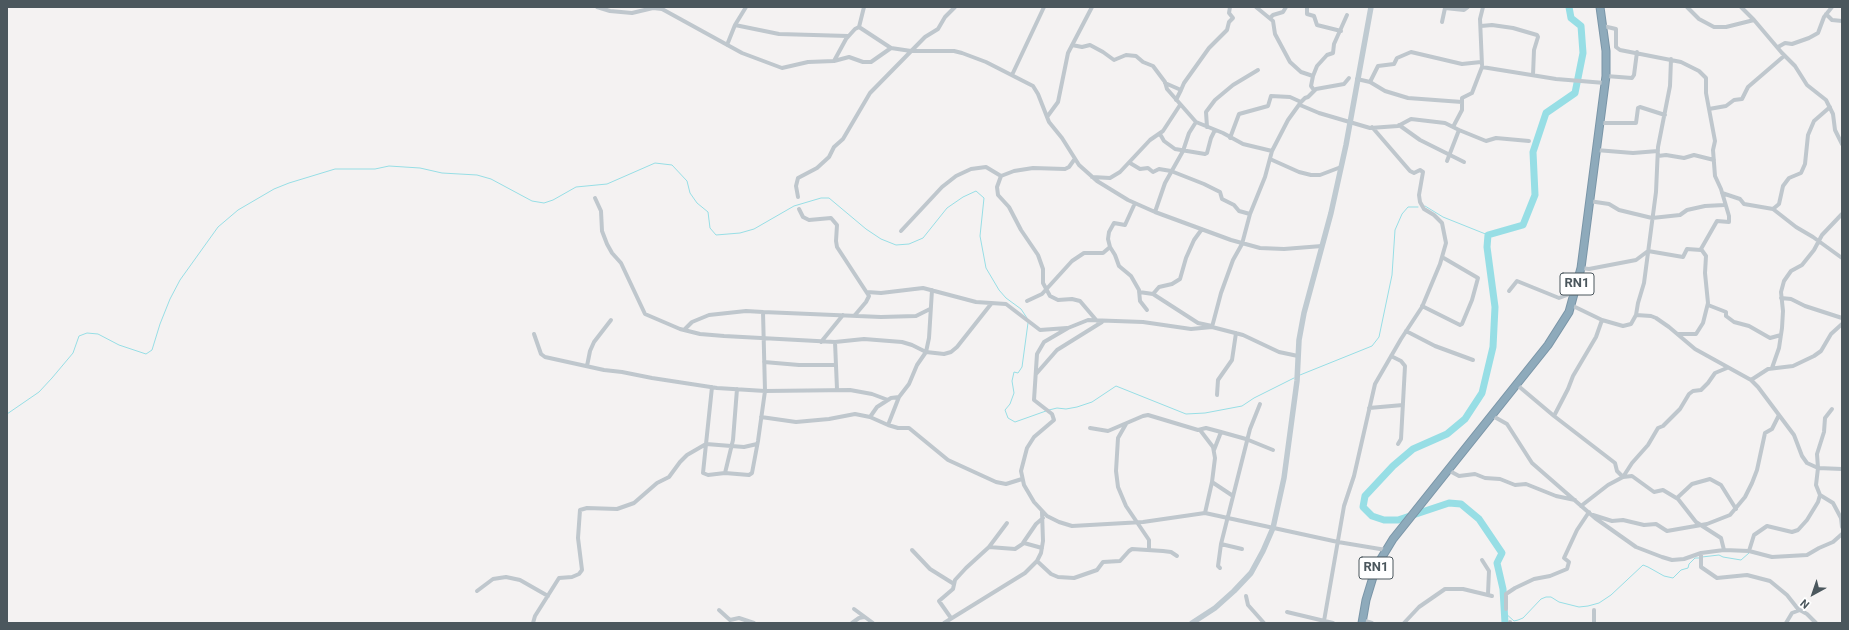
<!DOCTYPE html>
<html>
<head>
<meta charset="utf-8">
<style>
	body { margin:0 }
	#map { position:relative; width:1849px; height:630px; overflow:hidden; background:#f4f2f2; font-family:Roboto,sans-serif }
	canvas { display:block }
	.frame { position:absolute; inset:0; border:8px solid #4b575d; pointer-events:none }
	.north { position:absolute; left:1793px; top:574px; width:40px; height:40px; -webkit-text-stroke:3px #fff; paint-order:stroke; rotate:220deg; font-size:11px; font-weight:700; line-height:16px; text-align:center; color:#4b575d }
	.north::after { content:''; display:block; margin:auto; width:14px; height:18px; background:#4b575d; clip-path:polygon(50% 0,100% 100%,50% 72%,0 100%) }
</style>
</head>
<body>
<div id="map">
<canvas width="1849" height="630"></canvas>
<div class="frame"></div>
<div class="north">N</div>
</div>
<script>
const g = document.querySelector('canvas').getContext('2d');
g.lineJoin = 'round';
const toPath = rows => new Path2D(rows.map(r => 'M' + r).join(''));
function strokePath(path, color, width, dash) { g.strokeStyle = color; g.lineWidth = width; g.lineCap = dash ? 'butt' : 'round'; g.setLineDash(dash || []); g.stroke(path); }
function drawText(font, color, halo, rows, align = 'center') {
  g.font = font + ' Roboto,sans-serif'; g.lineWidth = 4; g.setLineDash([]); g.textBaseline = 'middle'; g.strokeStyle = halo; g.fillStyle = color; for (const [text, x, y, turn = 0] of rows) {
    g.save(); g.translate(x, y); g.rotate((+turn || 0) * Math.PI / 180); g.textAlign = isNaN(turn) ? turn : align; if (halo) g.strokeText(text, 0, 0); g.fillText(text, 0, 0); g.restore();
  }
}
strokePath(toPath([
	[1425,206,1443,217,1488,235],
	[1028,323,1022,367,1018,373,1014,372,1012,381,1014,393,1010,404,1005,410,1008,418,1015,422,1046,411],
	[1300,375,1372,346,1379,337,1392,275,1395,230,1402,214,1408,207,1418,207],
	[1049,410,1057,408,1066,409,1077,407,1092,402,1116,386,1186,414,1205,413,1242,406,1254,398,1294,378],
	[7,414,39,392,52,378,73,353,79,336,87,333,98,334,119,345,146,354,152,350,160,324,170,299,180,280,218,227,238,210,274,189,289,183,335,169,375,169,389,166,420,168,442,173,477,175,491,179,532,201,544,203,553,200,576,187,607,184,655,163,672,165,687,181,690,193,697,203,708,212,710,228,716,235,740,233,754,229,794,206,821,198,829,198,866,229,881,239,896,245,909,244,923,238,947,208,963,197,976,191,984,198,980,236,986,268,999,290,1006,298,1021,309,1027,318],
	[1702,557,1719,555,1723,557,1741,560,1749,553],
	[1504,612,1514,621,1518,620,1523,618,1541,599,1546,597,1551,597,1559,602,1579,607,1588,606,1599,603,1611,595,1643,565,1648,567,1664,576,1673,578,1681,570,1688,568,1689,564,1695,558,1699,558]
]), '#97dee5', 1);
strokePath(toPath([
	[1505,623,1503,589,1497,563,1502,553,1479,519,1461,504,1449,503,1398,520,1384,520,1372,516,1363,507,1365,496,1393,466,1413,449,1447,434,1465,419,1482,393,1493,347,1495,307,1487,247,1488,235,1523,225,1535,195,1533,152,1546,113,1575,93,1583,53,1581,26,1571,18,1569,7]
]), '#97dee5', 7);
const highway = toPath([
	[1362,623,1366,600,1373,577,1379,562,1393,539,1548,345,1569,312,1581,268,1606,76,1606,51,1600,7]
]);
strokePath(highway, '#7a95a7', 9);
strokePath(toPath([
	[597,7,610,11,632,13,653,8,662,9,742,53,782,68,808,62,834,61,846,39,855,29,859,27,891,48,911,51,954,51,962,53,986,62,1033,86,1038,94,1049,122,1062,138,1079,165,1097,181,1128,200,1155,212,1231,240,1260,248,1284,249,1322,246],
	[1256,7,1273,21,1275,34,1290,62,1301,72,1313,76,1311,86,1314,90],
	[1307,7,1307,14,1314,16,1317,25,1341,31],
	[1687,7,1699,19,1714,27,1726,27,1754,20,1782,53,1795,66,1807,85,1826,100,1833,114,1835,130,1842,144],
	[1741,7,1754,20],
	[1826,14,1832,20,1842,21],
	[1270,18,1273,15,1283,12,1286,7],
	[1442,22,1445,8,1464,10,1468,7],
	[735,25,746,7],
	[1481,26,1492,25,1513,28,1537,35,1538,37,1534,50,1533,75],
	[1603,26,1616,29,1616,47,1620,50,1681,62,1699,71,1706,78,1706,93,1715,141,1713,150,1715,176,1721,189,1729,216,1729,222,1717,221,1701,249,1706,256,1705,273,1708,303,1703,323,1696,334,1678,334],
	[859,27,864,7],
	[727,45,735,25,779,34,848,36],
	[1072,45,1082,47,1090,45,1103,52,1114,60,1126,55,1136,56,1143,62,1153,66,1165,82,1167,89,1196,122,1223,133,1243,144,1272,151],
	[1778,47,1785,43,1792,44,1809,38,1818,33,1824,17,1832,7],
	[834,61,849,57,863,62,871,62,891,48],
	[1482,65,1480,19,1483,7],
	[1012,75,1044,7],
	[1313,76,1317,66,1327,55,1333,53,1334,44,1347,15],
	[1606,76,1632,78,1634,75,1637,52],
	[1357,79,1370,82,1385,91,1408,98,1462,102],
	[1370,82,1378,66,1394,64,1397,58,1411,52,1462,64,1481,62],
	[1165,83,1181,90,1184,83,1209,48,1227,30,1229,22,1233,18,1229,13,1230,7],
	[1176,100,1181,90],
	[1300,105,1319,113,1370,128,1398,126,1411,119,1445,123,1453,127],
	[1709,109,1726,106,1734,100,1742,99,1748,87,1784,56],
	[1047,117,1058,102,1068,53,1092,7],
	[1600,123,1636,123,1638,108,1640,107,1665,115],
	[1399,125,1420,140,1464,162],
	[1207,127,1206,112,1215,100,1233,85,1258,70],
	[1459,130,1486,141,1496,138,1529,141],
	[1160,134,1164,141,1175,149,1205,154,1207,153,1211,138,1215,130],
	[1230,138,1239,114,1268,106,1271,96,1290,97,1301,102],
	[1596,150,1633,153,1658,151],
	[1658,156,1666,155,1684,158,1694,155,1714,160],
	[1270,159,1299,172,1311,175,1320,175,1341,167],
	[1447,161,1459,130,1453,127,1462,110,1462,98,1472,93,1482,67,1556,79,1605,83],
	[1130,163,1140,169,1148,168,1153,172,1159,169,1171,171,1204,184,1220,192,1222,199,1234,205,1239,211,1250,214],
	[1001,176,997,187,998,195,1009,207,1021,230,1038,255,1043,269,1043,283,1050,296,1058,300,1072,299,1080,301,1097,321],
	[1092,177,1110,178,1120,172,1150,140,1163,131,1180,105],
	[1722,193,1740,199,1744,204,1773,209,1796,227,1813,237,1842,258],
	[798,197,796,186,798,178,817,168,829,157,834,147,843,139,870,93,925,37,938,29,945,17,955,7],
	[595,198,601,211,602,231,607,244,612,253,621,263,645,314,680,329,700,334,724,336,835,342,864,339,902,342,912,345,926,352,944,354,951,352,957,347,991,304],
	[1589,201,1609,204,1619,210,1652,218,1680,215,1687,210,1705,206,1724,205],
	[1135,203,1125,225,1114,223,1109,232,1108,239,1110,247,1115,255,1119,266,1131,276,1139,290,1140,301,1147,310],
	[799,209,803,217,809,220,831,218,837,225,836,241,837,247,869,296,866,302,855,315],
	[1773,209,1779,204,1783,186,1789,178,1801,173,1805,164,1808,135,1814,121,1830,107],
	[1155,212,1165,183,1183,151,1189,133,1196,122],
	[901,231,942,187,956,176,971,169,986,167,1001,176,1014,171,1033,168,1065,169,1069,167,1074,160],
	[1581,268,1589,269,1636,260,1648,251,1683,257,1687,249,1701,250],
	[1509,291,1517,281,1559,298,1567,295,1574,289],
	[867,292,881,293,923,288,976,302,1006,304,1040,330,1067,328],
	[1139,292,1153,294,1198,323,1212,326],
	[1153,294,1159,287,1172,284,1180,279,1186,258,1194,240,1202,229],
	[1781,298,1791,299,1805,306,1842,318],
	[1027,301,1042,294,1072,261,1084,253,1103,253,1110,247],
	[1571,305,1602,320,1623,326,1631,324,1636,315,1651,316,1656,318,1669,327,1695,349,1751,380,1758,387,1794,435,1802,456,1807,463,1818,468,1842,469],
	[1708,305,1726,312,1726,316,1734,322,1749,326,1770,338,1781,335],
	[1422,306,1460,325,1462,324,1472,300,1478,278,1442,257],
	[1636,315,1638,303,1644,283,1656,192,1658,147,1670,86,1671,59],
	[1212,327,1221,293,1233,260,1242,244,1250,214,1265,177,1272,151,1288,120,1301,102,1305,98,1308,97,1316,89,1344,84,1349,78],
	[684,330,692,322,709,315,746,311,763,312],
	[1406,331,1435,346,1473,360],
	[534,334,541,354,545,357,604,370,622,372,652,378,717,388,765,391,763,312,881,317,916,316,930,309],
	[821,342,843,315],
	[835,342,837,389],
	[1298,356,1279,352,1243,335,1212,327,1191,329,1143,322,1088,320,1068,328,1044,342,1037,354,1034,400,1052,414,1054,420,1034,437,1027,448,1021,471,1024,485,1034,502,1047,516,1059,522,1072,526,1143,522,1205,513,1338,542,1386,550],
	[1391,356,1401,361,1405,366,1401,439,1398,444],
	[764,362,799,365,836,365],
	[587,366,590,351,594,342,611,320],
	[1772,368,1779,348,1782,328,1783,311,1781,292,1784,281,1791,271,1802,265,1814,250,1822,235,1842,214],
	[1036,374,1057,350,1102,322],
	[1751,380,1768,369,1793,366,1814,356,1821,351,1831,334,1842,324],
	[1516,384,1554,416,1615,463,1617,471,1623,477],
	[1217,395,1218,380,1232,360,1236,333],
	[899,397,888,425,898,428,909,428,948,460,996,482,1006,484,1022,479],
	[1369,408,1403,405],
	[1832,409,1825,418,1824,432,1817,454,1818,468,1816,485,1820,495,1833,503,1841,518,1842,527],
	[1491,415,1507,424,1532,463,1595,518,1636,547,1662,557,1672,560,1684,559,1701,553,1724,550,1749,551,1772,557,1807,555,1819,548,1833,542,1842,534],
	[1554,416,1568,389,1573,376,1596,337,1602,320],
	[761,417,796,422,829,419,855,414,870,417,877,407,891,398,899,397,909,384,917,365,926,352,929,338,932,290],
	[870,417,888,425],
	[1126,424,1118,438,1116,471,1118,487,1126,506,1149,540,1149,550],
	[1090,428,1108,431,1143,416,1148,415,1198,430,1206,428,1221,432,1246,439,1273,450],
	[1200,430,1213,447,1215,458,1212,482,1205,513],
	[757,444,744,447,706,444,703,473,708,475,725,473,749,475,752,473,758,441,765,391,850,390,872,394,888,400],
	[1214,450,1221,432],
	[1448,470,1459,476,1475,474,1485,478,1500,479,1515,485,1526,484,1556,496,1575,500],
	[725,473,733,440,737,389],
	[1623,477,1632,463,1648,445,1658,428,1663,426,1680,409,1689,394,1693,391,1701,390,1708,383,1715,373,1727,368],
	[1212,482,1233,496],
	[1677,498,1692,484,1710,479,1721,485,1736,509],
	[1581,506,1608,485,1623,477,1632,476,1654,492,1663,490,1678,499,1696,522,1721,538,1724,550],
	[1593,515,1612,521,1623,520,1644,525,1656,524,1667,531,1707,524,1730,515,1745,497,1752,483,1757,470,1765,433,1772,429,1779,415],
	[1023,543,1036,524,1043,518],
	[989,547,1007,523],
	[1242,549,1221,544,1250,429,1260,404],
	[912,550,930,569,954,584],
	[1749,551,1754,535,1767,526,1792,532,1798,530,1807,520,1818,502,1820,495],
	[1701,553,1701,567,1717,578,1747,575,1770,581,1787,595,1798,609,1807,614,1816,623],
	[1482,560,1489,571,1488,594],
	[1037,561,1051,574,1058,577,1074,578,1097,570,1103,562,1120,561,1129,551,1132,549,1163,551,1171,552,1177,556],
	[1220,568,1218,566,1221,544],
	[477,591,493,579,506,577,520,580,548,596],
	[1246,596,1248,605,1264,623],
	[854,609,873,623],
	[1506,609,1506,594,1515,588,1534,579,1550,576,1567,569,1569,562,1564,558,1577,530,1589,512],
	[719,610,730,620,739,618,754,623],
	[1287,612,1333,623],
	[951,618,939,601,953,589,955,580,966,568,989,547,1015,549,1024,543,1042,548],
	[1362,620,1372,623],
	[1324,621,1344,506,1354,476,1375,384,1401,339,1422,307,1440,264,1446,243,1442,223,1434,215,1424,209,1420,202,1419,195,1423,172,1420,170,1414,173,1410,171,1372,127],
	[533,623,535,616,559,578,572,577,579,574,582,570,578,538,580,510,587,508,617,509,634,503,657,483,669,477,680,462,687,455,706,444,712,387],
	[852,623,859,618,864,617],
	[944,623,1025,573,1037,561,1041,553,1043,541,1042,512],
	[1404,623,1419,607,1445,589,1463,589,1492,596],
	[1510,623,1510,622],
	[1594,623,1594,610],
	[1786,623,1792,613,1800,610]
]), '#bfc7cd', 4);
strokePath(toPath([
	[1192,623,1215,608,1234,591,1251,573,1263,551,1273,528,1284,478,1297,381,1299,340,1304,313,1331,213,1346,145,1371,7]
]), '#bfcad1', 5.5);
strokePath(highway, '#8eaabb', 7);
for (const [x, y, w] of [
	[1577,284,34],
	[1376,568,34]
]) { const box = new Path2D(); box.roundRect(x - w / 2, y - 11, w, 22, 3); g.fillStyle = '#fff'; g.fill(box); strokePath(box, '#4b575d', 1); }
drawText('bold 13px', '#4b575d', null, [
	["RN1",1577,284],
	["RN1",1376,568]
]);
</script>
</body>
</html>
